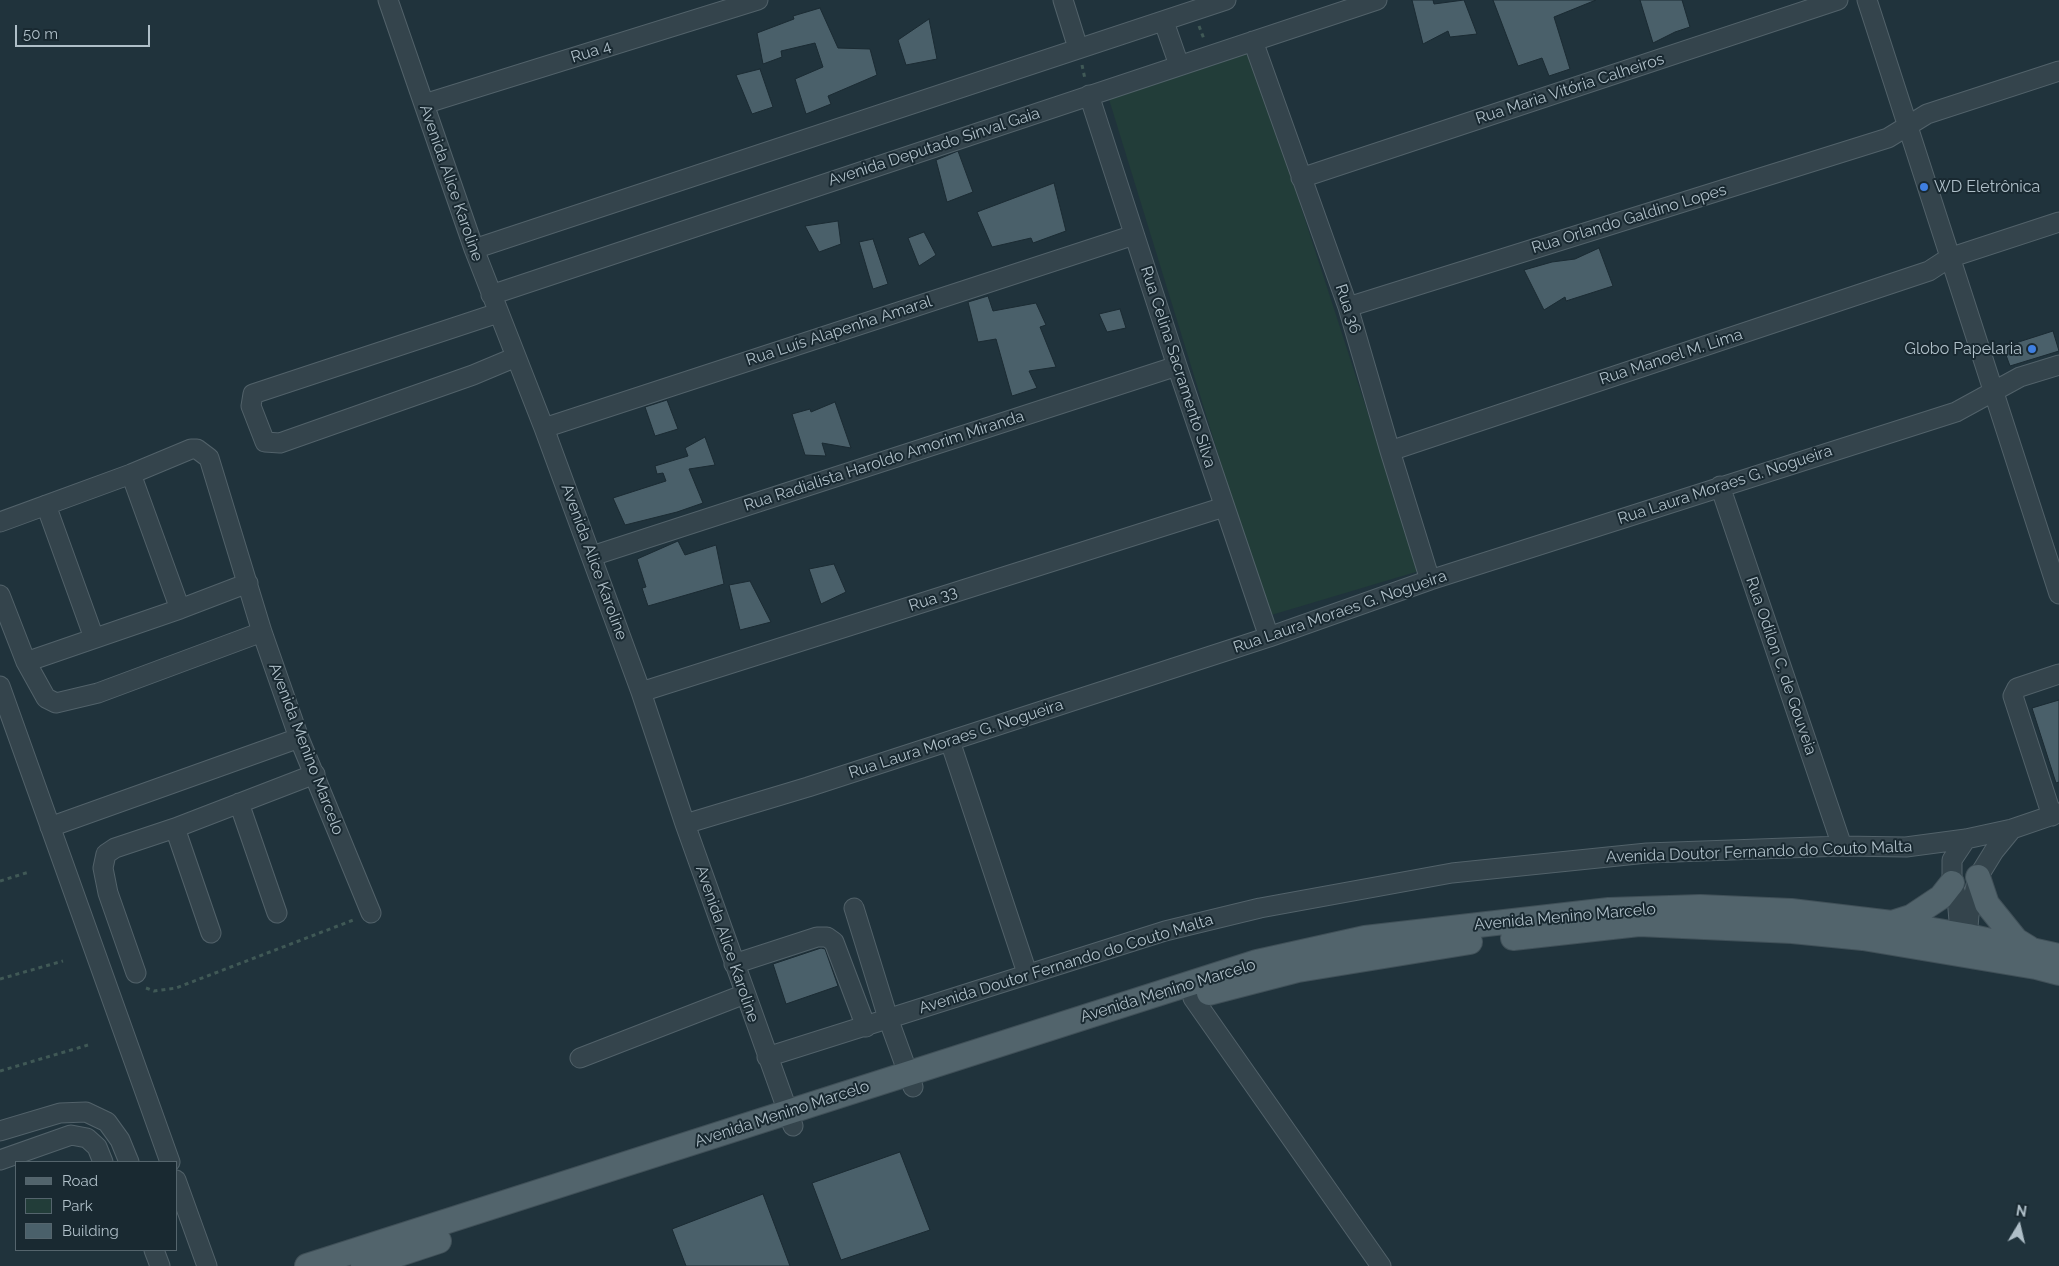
<!DOCTYPE html>
<html>
<head>
<meta charset="utf-8">
<style>
	body { margin:0 }
	#map { position:relative; width:2059px; height:1266px; overflow:hidden; background:#20333c; font-family:Raleway,sans-serif }
	canvas { display:block }
	.legend { position:absolute; left:15px; top:1161px; width:162px; height:90px; box-sizing:border-box; background:#192931; border:1px solid #55656d; margin:0; padding:6px 9px; list-style:none; font-size:15px; color:#afbfc8 }
	.legend li { display:flex; align-items:center; gap:10px; height:25px }
	.legend b { width:25px; border:1px solid #55656d }
	.north { position:absolute; left:1994px; top:1201px; width:50px; height:50px; -webkit-text-stroke:4px #192931; paint-order:stroke; rotate:9deg; font-size:14px; font-weight:700; line-height:20px; text-align:center; color:#afbfc8 }
	.north::after { content:''; display:block; margin:auto; width:18px; height:22px; background:#afbfc8; clip-path:polygon(50% 0,100% 100%,50% 72%,0 100%) }
	.scale { position:absolute; left:15px; top:25px; width:135px; height:22px; box-sizing:border-box; border:2px solid #afbfc8; border-top:0; padding-left:6px; font-size:15px; line-height:18px; white-space:nowrap; color:#afbfc8; -webkit-text-stroke:4px #192931; paint-order:stroke }
</style>
</head>
<body>
<div id="map">
<canvas width="2059" height="1266"></canvas>
<ul class="legend">
<li><b style="height:6px;background:#52646c"></b>Road</li>
<li><b style="height:14px;background:#223d39"></b>Park</li>
<li><b style="height:14px;background:#4a606a"></b>Building</li>
</ul>
<div class="north">N</div>
<div class="scale">50 m</div>
</div>
<script>
const g = document.querySelector('canvas').getContext('2d');
g.lineJoin = 'round';
function fill(path, color) { g.fillStyle = color; g.fill(path, 'evenodd'); }
const toPath = rows => new Path2D(rows.map(r => 'M' + r).join(''));
function strokePath(path, color, width, dash) { g.strokeStyle = color; g.lineWidth = width; g.lineCap = dash ? 'butt' : 'round'; g.setLineDash(dash || []); g.stroke(path); }
function drawText(font, color, halo, rows, align = 'center') {
  g.font = font + ' Raleway,sans-serif'; g.lineWidth = 4; g.setLineDash([]); g.textBaseline = 'middle'; g.strokeStyle = halo; g.fillStyle = color; for (const [text, x, y, turn = 0] of rows) {
    g.save(); g.translate(x, y); g.rotate((+turn || 0) * Math.PI / 180); g.textAlign = isNaN(turn) ? turn : align; if (halo) g.strokeText(text, 0, 0); g.fillText(text, 0, 0); g.restore();
  }
}
fill(toPath([
	[1251,53,1419,571,1268,616,1108,96]
]), '#223d39');
const building = toPath([
	[1412,0,1433,0,1434,4,1464,0,1477,34,1450,37,1448,31,1423,44,1412,0],
	[1493,0,1596,0,1554,17,1570,69,1549,76,1542,58,1518,66,1493,0],
	[1640,0,1682,0,1690,27,1675,32,1653,43,1640,0],
	[820,8,838,48,870,49,877,75,828,96,831,104,806,114,795,79,823,67,815,43,781,51,782,57,763,64,757,33,794,19,793,16,820,8],
	[929,19,937,59,906,65,898,40,929,19],
	[760,69,773,107,752,114,736,75,760,69],
	[958,151,973,192,947,202,936,160,958,151],
	[1054,183,1066,231,1033,243,1031,238,992,247,977,212,1054,183],
	[838,221,841,244,819,252,805,226,838,221],
	[924,232,936,255,919,266,908,238,924,232],
	[873,239,888,284,873,289,859,242,873,239],
	[1599,248,1613,286,1566,301,1565,297,1544,310,1524,270,1552,262,1575,259,1599,248],
	[988,296,993,311,1036,303,1046,325,1040,327,1056,367,1029,371,1037,388,1012,396,996,339,978,342,968,302,988,296],
	[1120,309,1126,328,1107,332,1099,314,1120,309],
	[2053,331,2059,351,2010,366,2003,347,2053,331],
	[667,400,678,429,655,436,645,407,667,400],
	[835,402,851,448,822,443,826,456,805,455,792,414,810,409,811,412,835,402],
	[705,437,715,465,689,469,703,503,677,512,625,525,613,498,666,481,663,473,657,474,655,466,688,456,685,448,705,437],
	[678,541,685,555,716,545,724,584,648,606,642,588,646,587,637,559,678,541],
	[834,564,846,592,821,604,809,569,834,564],
	[750,581,771,622,740,630,729,585,750,581],
	[2059,700,2059,782,2056,783,2032,708,2059,700],
	[821,948,825,949,838,986,786,1004,773,964,821,948],
	[900,1152,930,1230,841,1260,812,1183,900,1152],
	[763,1194,790,1266,686,1266,672,1229,763,1194]
]);
fill(building, '#4a606a');
strokePath(building, '#1b2b33', 1);
const minor = toPath([
	[388,0,474,249,544,428,641,692,685,824,793,1126],
	[1063,0,1078,48],
	[1867,0,2059,594],
	[1164,22,1179,65],
	[1253,41,1348,307,1390,451,1430,580],
	[1089,95,1177,366,1269,637],
	[424,104,758,0],
	[1301,178,1838,0],
	[474,249,1226,0],
	[491,295,1377,0],
	[1348,307,1888,138,1927,114,2059,71],
	[498,313,253,394,251,406,265,442,280,443,473,375,516,357],
	[544,428,1134,235],
	[1390,451,1929,271,1949,258,2059,222],
	[131,474,180,609],
	[1720,486,1842,846],
	[46,505,94,638],
	[0,522,131,474,191,449,197,449,209,458,262,632,299,738,371,913],
	[592,556,1177,366],
	[0,595,26,662,46,698,56,703,98,693,262,632],
	[26,662,180,609,248,583],
	[0,686,170,1162],
	[641,692,1224,507],
	[950,741,1027,973],
	[239,803,277,913],
	[2052,816,2013,696,2017,688,2059,674],
	[685,824,808,787,1269,637,1430,580,1956,412,2020,377,2059,365],
	[50,827,299,738],
	[175,828,211,933],
	[854,908,888,1018,913,1087],
	[1957,929,1959,921,1957,897,1952,883,1952,860,1966,839],
	[1966,950,1969,915,1978,877,1994,851,2012,829],
	[734,964,817,937,827,937,834,942,866,1027],
	[136,973,108,893,103,868,106,854,115,848,175,828,315,774],
	[1193,998,1381,1266],
	[767,1057,1165,931,1260,908,1452,873,1647,853,1842,846,1906,847,1966,839,2012,829,2059,813],
	[580,1058,745,994],
	[0,1131,60,1113,86,1112,107,1122,120,1140,129,1162],
	[0,1160,71,1135,87,1138,97,1147,103,1162],
	[176,1180,207,1266],
	[154,1250,160,1266]
]);
const major = toPath([
	[1978,877,1987,904,2016,940,2029,948],
	[1892,923,1911,917,1941,897,1952,883],
	[1513,938,1639,924,1792,931,1863,938,2036,967,2059,973],
	[1209,993,1298,970,1470,942],
	[307,1266,1257,962,1365,938,1609,910,1700,907,1791,911,1892,923,1968,936,2059,956],
	[363,1266,439,1241]
]);
strokePath(minor, '#52626a', 21);
strokePath(major, '#405058', 26);
strokePath(toPath([
	[1199,26,1204,39],
	[1082,65,1085,79],
	[0,881,29,872],
	[0,979,63,961],
	[146,988,154,991,176,988,356,919],
	[0,1071,88,1045]
]), '#405956', 3, [4, 4]);
strokePath(minor, '#34444c', 19);
strokePath(major, '#52646c', 24);
for (const [x, y, r, color] of [
	[1924,187,5,"#3f7fe0"],
	[2032,349,5,"#3f7fe0"]
]) { const dot = new Path2D(); dot.arc(x, y, r, 0, 2 * Math.PI); g.fillStyle = color; g.fill(dot); strokePath(dot, '#192931', 2); }
drawText('16px', '#afbfc8', '#192931', [
	["Rua 4",591,52,-17],
	["Rua Maria Vitória Calheiros",1570,89,-18],
	["Avenida Deputado Sinval Gaia",934,147,-18],
	["Avenida Alice Karoline",451,183,71],
	["Rua Orlando Galdino Lopes",1629,219,-17],
	["Rua 36",1348,309,72],
	["Rua Luís Alapenha Amaral",839,331,-18],
	["Rua Manoel M. Lima",1671,357,-18],
	["Rua Celina Sacramento Silva",1178,367,72],
	["Rua Radialista Haroldo Amorim Miranda",884,461,-18],
	["Rua Laura Moraes G. Nogueira",1725,485,-18],
	["Avenida Alice Karoline",594,562,70],
	["Rua 33",933,599,-18],
	["Rua Laura Moraes G. Nogueira",1340,612,-19],
	["Rua Odilon C. de Gouveia",1781,666,71],
	["Rua Laura Moraes G. Nogueira",956,739,-18],
	["Avenida Menino Marcelo",306,749,69],
	["Avenida Doutor Fernando do Couto Malta",1759,852,-2],
	["Avenida Menino Marcelo",1565,917,-5],
	["Avenida Alice Karoline",727,944,71],
	["Avenida Doutor Fernando do Couto Malta",1066,964,-17],
	["Avenida Menino Marcelo",1168,991,-17],
	["Avenida Menino Marcelo",782,1114,-18]
]);
drawText('16px', '#afbfc8', '#192931', [
	["WD Eletrônica",1934,187],
	["Globo Papelaria",2022,349,"right"]
], 'left');
</script>
</body>
</html>
